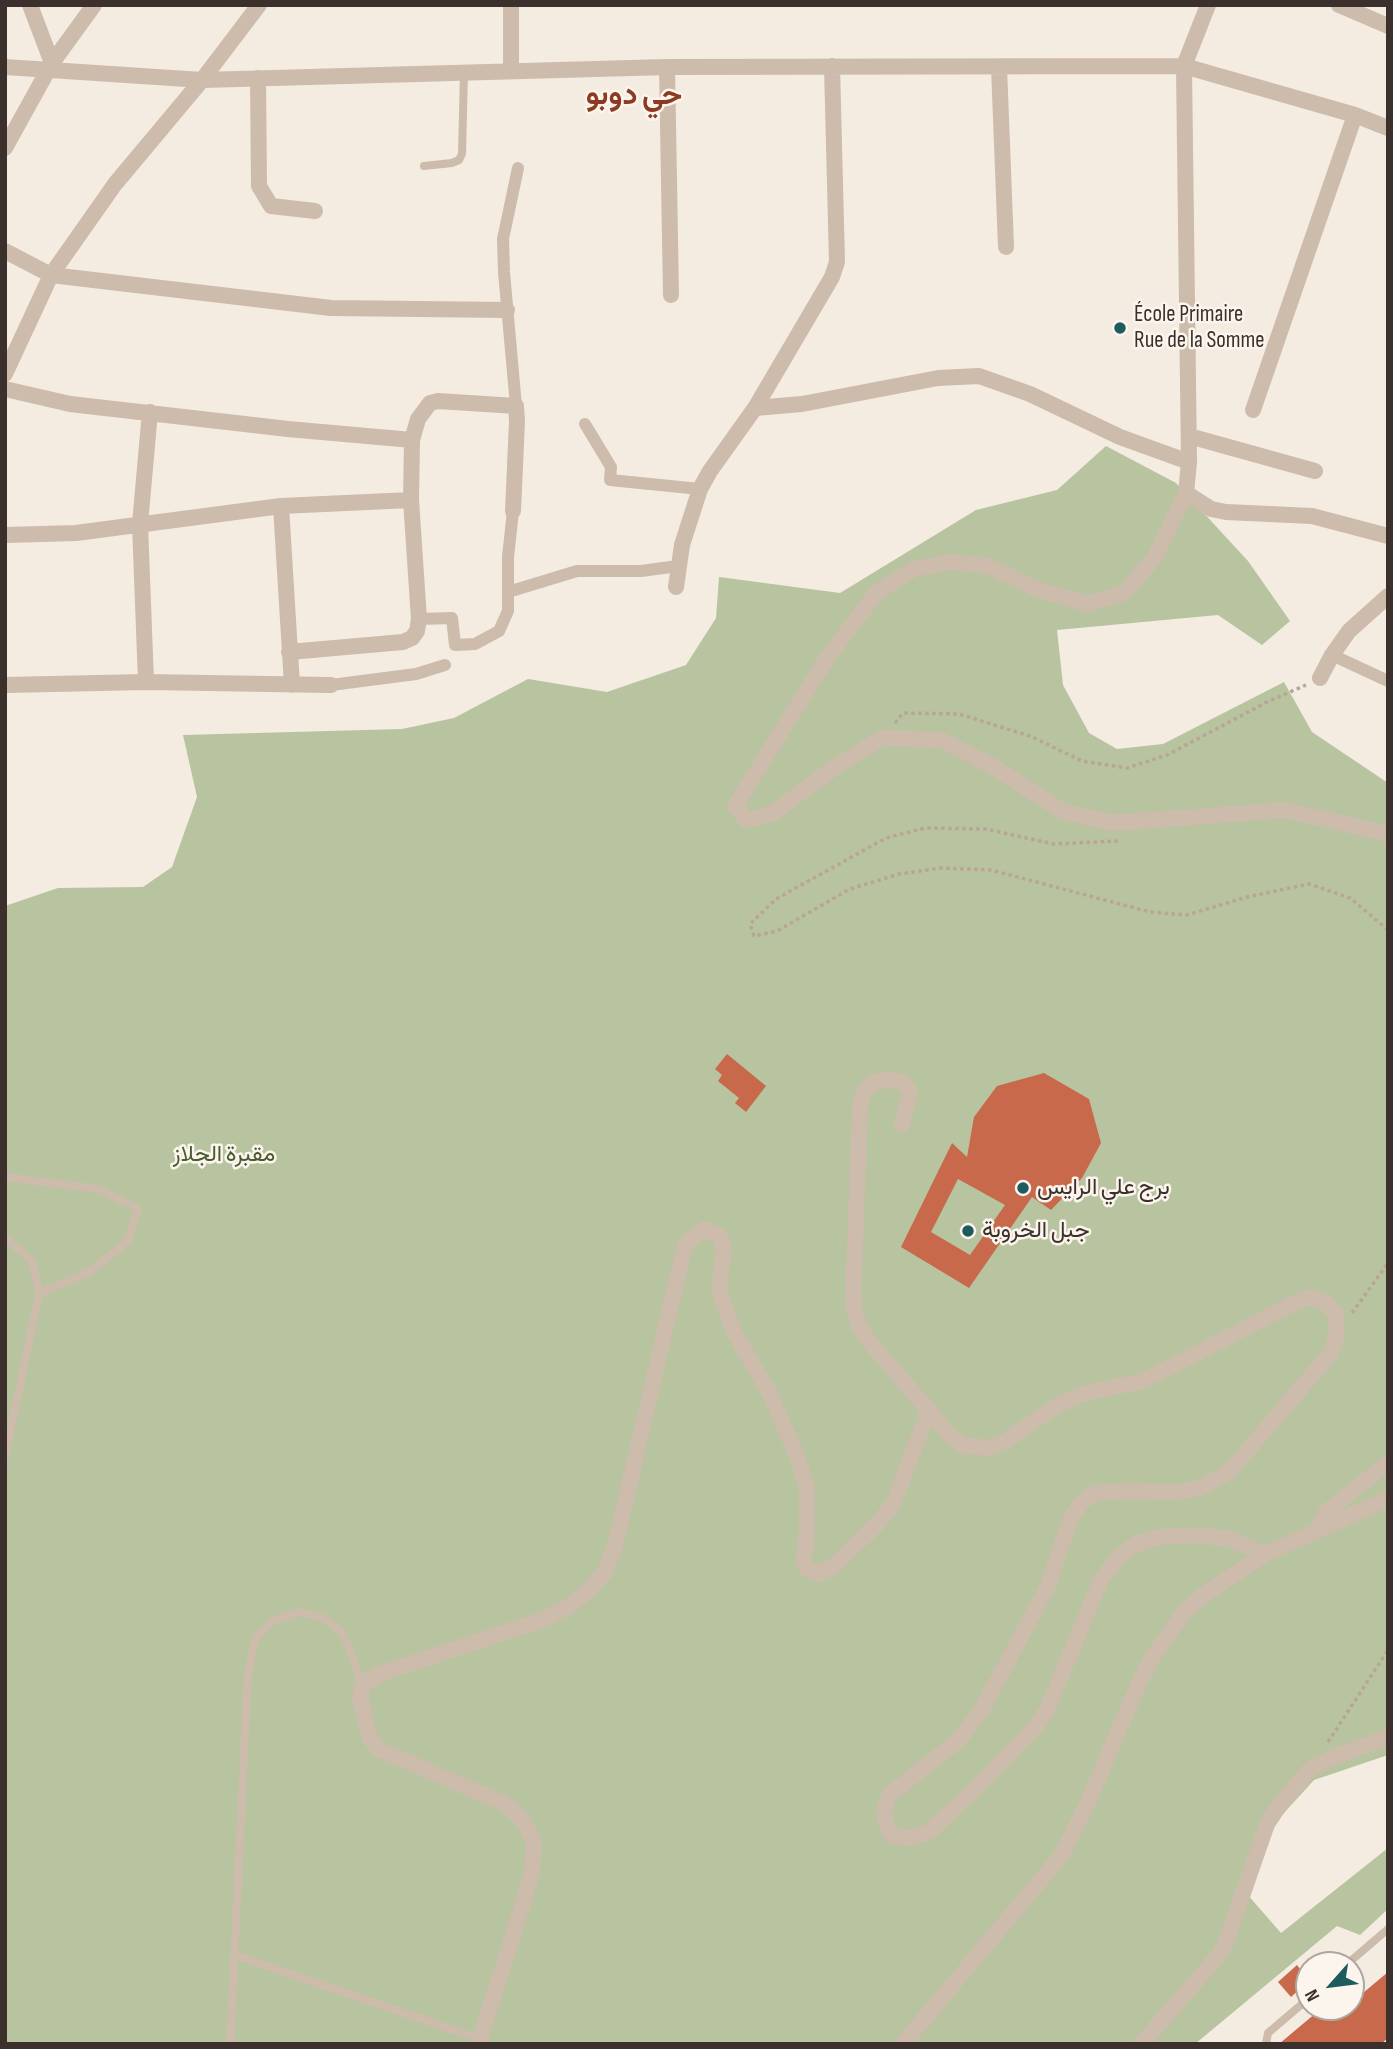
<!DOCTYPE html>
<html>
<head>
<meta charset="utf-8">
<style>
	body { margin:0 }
	#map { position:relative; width:1393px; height:2049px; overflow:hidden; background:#f4ebe1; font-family:"Sofia Sans Condensed",sans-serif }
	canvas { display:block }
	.frame { position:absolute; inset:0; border:7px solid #3b302b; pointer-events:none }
	.north { position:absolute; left:1295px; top:1951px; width:70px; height:70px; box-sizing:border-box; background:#fbf5ee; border:2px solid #aea6a0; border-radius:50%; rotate:242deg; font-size:19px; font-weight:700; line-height:28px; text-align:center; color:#3b302b }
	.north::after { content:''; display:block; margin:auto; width:24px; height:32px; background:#1f5a5e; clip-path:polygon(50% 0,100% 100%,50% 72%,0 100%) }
</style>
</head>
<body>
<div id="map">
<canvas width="1393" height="2049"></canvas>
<div class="frame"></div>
<div class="north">N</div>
</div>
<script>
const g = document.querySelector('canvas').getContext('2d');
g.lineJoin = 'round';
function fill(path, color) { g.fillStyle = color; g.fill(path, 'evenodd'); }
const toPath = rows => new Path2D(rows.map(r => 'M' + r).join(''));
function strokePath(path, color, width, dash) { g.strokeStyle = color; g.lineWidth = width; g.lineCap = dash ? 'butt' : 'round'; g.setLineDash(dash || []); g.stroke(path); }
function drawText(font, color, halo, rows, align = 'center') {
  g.font = font + ' "Sofia Sans Condensed",Vazirmatn,sans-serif'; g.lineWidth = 5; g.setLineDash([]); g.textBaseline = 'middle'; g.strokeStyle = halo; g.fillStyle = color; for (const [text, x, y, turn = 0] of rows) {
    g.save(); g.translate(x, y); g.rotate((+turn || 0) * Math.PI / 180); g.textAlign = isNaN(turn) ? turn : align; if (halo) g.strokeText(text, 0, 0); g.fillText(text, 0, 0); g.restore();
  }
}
fill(toPath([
	[1106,446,1176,483,1248,561,1290,621,1262,645,1218,615,1057,630,1063,685,1089,733,1117,749,1163,744,1284,682,1312,732,1388,783,1388,1755,1314,1780,1273,1825,1247,1894,1281,1933,1388,1848,1388,1909,1360,1935,1337,1926,1195,2044,5,2044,5,906,58,888,143,887,172,867,197,797,183,735,402,729,454,718,528,679,607,692,686,665,716,618,719,577,840,593,976,510,1057,490]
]), '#b8c4a0');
fill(toPath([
	[727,1054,766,1086,746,1112,735,1103,739,1098,718,1081,722,1075,715,1069],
	[1044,1073,1089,1099,1101,1143,1082,1178,1051,1210,1032,1197,969,1288,901,1247,952,1143,967,1157,974,1117,997,1086],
	[958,1179,1005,1205,970,1255,931,1232],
	[1297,1965,1309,1981,1291,1997,1278,1982],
	[1388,1972,1388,2038,1381,2044,1279,2044,1323,2007,1351,2007,1351,2003]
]), '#c8694b');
strokePath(toPath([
	[895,723,903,713,959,714,1030,736,1082,761,1127,768,1167,755,1267,702,1306,685],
	[1118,841,1054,844,986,829,925,828,886,838,776,899,750,924,754,936,777,931,850,889,899,874,940,868,991,870,1150,912,1187,915,1247,897,1309,884,1350,898,1388,930],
	[1352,1313,1388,1263],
	[1328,1742,1388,1650]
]), '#b9a596', 3.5, [3.5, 3.5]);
strokePath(toPath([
	[424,166,452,163,459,160,462,154,464,73],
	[5,1177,99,1189,138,1209,127,1242,89,1272,39,1293,5,1458],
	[5,1237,32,1261,39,1293],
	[235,1955,480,2039],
	[1346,1965,1388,1929],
	[230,2044,248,1674,256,1637,274,1620,301,1612,323,1618,342,1632,353,1658,362,1687],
	[1266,2044,1268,2033,1309,1998]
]), '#cdbbac', 8);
strokePath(toPath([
	[516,406,504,272,503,239,518,168],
	[585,424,611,467,610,480,700,489],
	[508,592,577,571,641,571,678,566],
	[419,619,452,618,455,645,475,644,499,631,508,611,508,557,513,511],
	[1332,655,1388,681],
	[331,685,416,674,445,665]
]), '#cdbbac', 12);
strokePath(toPath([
	[30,5,52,63],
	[511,5,511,70],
	[1208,5,1184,66,1189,462,1186,493,1155,557,1124,593,1087,604,1039,590,988,566,951,562,914,569,877,592,827,658,735,806,746,820,772,814,835,767,882,738,941,740,994,767,1064,812,1115,823,1285,810,1384,833,1388,836],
	[1339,5,1388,26],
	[5,67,202,80,667,67,1184,66,1355,115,1388,128],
	[667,67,671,295],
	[999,67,1006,247],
	[258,78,259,186,271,206,315,211],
	[5,148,52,63,94,5],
	[5,251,51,275,331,308,507,310],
	[5,374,51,275,115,184,202,80,259,5],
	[5,389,70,404,288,429,412,440],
	[755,408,802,404,938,378,979,376,1030,394,1120,437,1189,462],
	[1253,410,1355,115],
	[1189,436,1315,471],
	[1186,493,1211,509,1226,512,1312,516,1388,536],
	[281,506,292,685],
	[5,535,76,533,281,506,411,500],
	[676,587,682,545,700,489,710,471,755,408,832,277,837,262,832,66],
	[289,652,403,642,412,638,417,631,419,619,411,500,412,440,418,419,430,403,438,401,516,406,517,421,513,511],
	[1320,678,1332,655,1349,631,1388,596],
	[146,682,140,524,150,412],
	[5,685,146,682,331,685],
	[902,1124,910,1092,903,1082,888,1080,874,1082,864,1091,860,1105,853,1303,859,1326,868,1340,952,1438,963,1445,988,1448,1004,1442,1058,1405,1082,1394,1143,1381,1298,1301,1311,1297,1326,1303,1336,1314,1337,1334,1331,1353,1229,1472,1200,1488,1178,1492,1125,1491,1095,1493,1082,1502,1070,1520,1047,1588,982,1709,959,1740,889,1795,884,1810,887,1827,893,1836,911,1838,930,1831,974,1790,1035,1728,1047,1710,1100,1582,1119,1556,1136,1544,1160,1537,1196,1535,1230,1539,1265,1554],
	[1317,1531,1326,1512,1388,1463],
	[482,2044,480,2039,485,2023,532,1874,534,1842,524,1822,506,1804,378,1749,370,1738,360,1697,362,1687,367,1681,385,1672,545,1619,569,1606,587,1592,604,1573,614,1550,681,1261,686,1243,704,1229,720,1236,724,1248,719,1287,724,1305,734,1332,771,1396,797,1456,807,1488,807,1535,803,1562,807,1569,818,1574,834,1566,879,1522,893,1504,929,1410],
	[903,2044,1061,1856,1084,1811,1139,1683,1153,1656,1184,1612,1202,1596,1265,1554,1388,1499],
	[1141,2044,1219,1955,1226,1942,1267,1824,1279,1806,1310,1769,1339,1755,1388,1737]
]), '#cdbbac', 16);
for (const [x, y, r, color] of [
	[1120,328,7,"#1f5a5e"],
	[1023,1188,7,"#1f5a5e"],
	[968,1231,7,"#1f5a5e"]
]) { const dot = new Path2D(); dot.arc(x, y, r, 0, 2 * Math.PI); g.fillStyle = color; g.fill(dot); strokePath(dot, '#fbf5ee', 2.5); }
drawText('23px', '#3b302b', '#fbf5ee', [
	["École Primaire",1134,315],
	["Rue de la Somme",1134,341],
	["برج علي الرايس",1037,1188],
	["جبل الخروبة",982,1231]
], 'left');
drawText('23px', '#4a5a2e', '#fbf5ee', [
	["مقبرة الجلاز",224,1155]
]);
drawText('bold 30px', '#8c3b22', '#fbf5ee', [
	["حي دوبو",634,96]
]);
</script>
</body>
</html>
